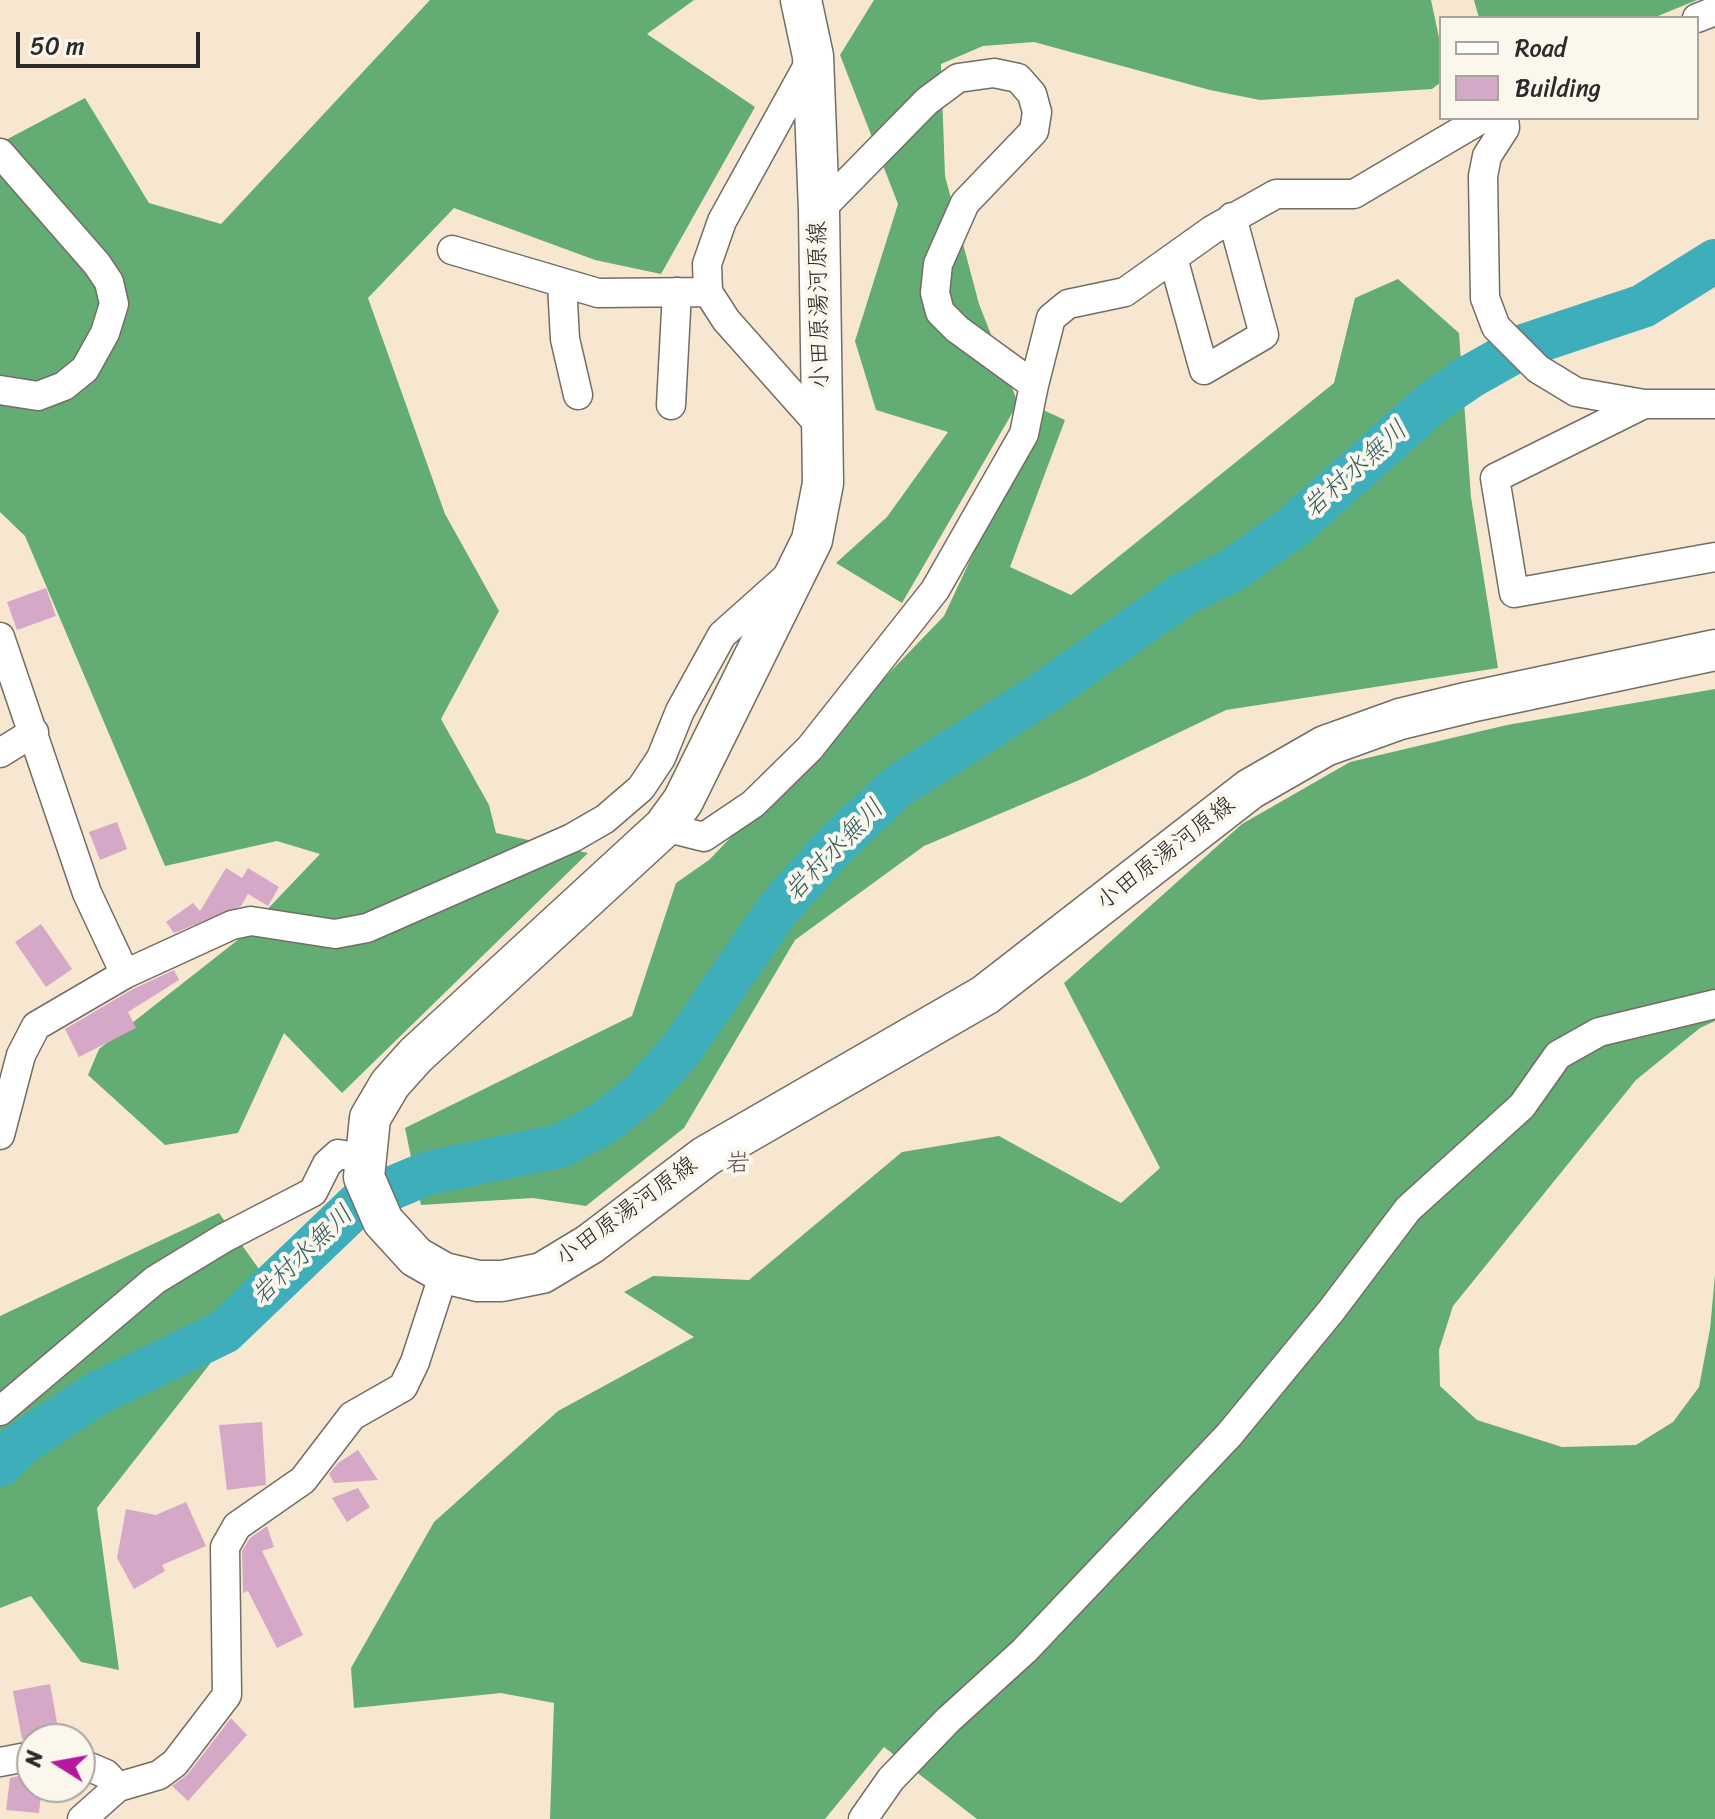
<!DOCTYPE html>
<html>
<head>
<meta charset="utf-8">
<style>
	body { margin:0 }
	#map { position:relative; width:1715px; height:1819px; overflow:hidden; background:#f7e7d0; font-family:Sriracha,sans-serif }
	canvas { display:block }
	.legend { position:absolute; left:1439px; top:16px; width:260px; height:104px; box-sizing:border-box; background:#fbf7ec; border:2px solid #a8a59f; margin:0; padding:10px 14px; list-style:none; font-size:24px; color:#2b2b2b }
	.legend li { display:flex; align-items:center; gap:16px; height:40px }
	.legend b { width:40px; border:2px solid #a8a59f }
	.north { position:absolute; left:16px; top:1723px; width:80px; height:80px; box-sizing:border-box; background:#fbf7ec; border:2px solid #a8a59f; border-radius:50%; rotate:281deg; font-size:22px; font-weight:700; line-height:32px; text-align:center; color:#2b2b2b }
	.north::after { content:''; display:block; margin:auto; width:28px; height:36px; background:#b5179e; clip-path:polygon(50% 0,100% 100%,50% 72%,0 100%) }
	.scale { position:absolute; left:16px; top:32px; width:184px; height:36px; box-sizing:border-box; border:4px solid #2b2b2b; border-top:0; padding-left:10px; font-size:24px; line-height:28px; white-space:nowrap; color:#2b2b2b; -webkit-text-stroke:6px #fbf7ec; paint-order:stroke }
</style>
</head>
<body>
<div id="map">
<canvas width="1715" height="1819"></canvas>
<ul class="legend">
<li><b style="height:10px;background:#fff"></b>Road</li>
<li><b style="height:22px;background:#d6a8c7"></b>Building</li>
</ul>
<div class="north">N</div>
<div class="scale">50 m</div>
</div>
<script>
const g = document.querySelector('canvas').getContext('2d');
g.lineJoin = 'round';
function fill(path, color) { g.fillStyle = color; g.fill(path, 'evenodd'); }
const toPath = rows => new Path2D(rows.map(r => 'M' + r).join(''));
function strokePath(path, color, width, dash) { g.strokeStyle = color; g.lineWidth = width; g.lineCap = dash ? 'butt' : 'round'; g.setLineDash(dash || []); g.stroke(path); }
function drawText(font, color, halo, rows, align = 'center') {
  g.font = font + ' Sriracha,"Klee One",sans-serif'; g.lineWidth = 8; g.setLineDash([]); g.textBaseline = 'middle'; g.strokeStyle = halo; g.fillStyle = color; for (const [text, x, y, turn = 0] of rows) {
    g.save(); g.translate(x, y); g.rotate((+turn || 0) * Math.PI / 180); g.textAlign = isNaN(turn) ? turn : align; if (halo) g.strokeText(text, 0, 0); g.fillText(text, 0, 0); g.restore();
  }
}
fill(toPath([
	[430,0,694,0,647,34,755,107,661,274,595,260,454,208,368,298,445,514,499,611,441,719,489,805,496,833,588,853,342,1093,284,1033,238,1133,165,1145,88,1075,99,1049,239,939,320,854,277,841,165,866,25,536,0,512,0,143,85,98,149,203,221,224],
	[874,0,1431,0,1441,47,1441,82,1432,89,1260,100,1210,90,1034,42,983,46,941,64,945,176,979,304,1018,403,902,603,836,563,887,517,948,432,876,410,855,341,898,204,840,55],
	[1474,0,1697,0,1653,18,1479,18],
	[1398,279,1459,333,1471,497,1498,668,1226,710,1084,778,924,846,795,940,684,1128,586,1206,533,1198,421,1205,405,1128,632,1016,676,883,709,860,944,616,1041,409,1065,420,1010,567,1071,595,1334,383,1355,298],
	[1715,689,1715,1021,1700,1028,1636,1080,1453,1306,1439,1350,1440,1386,1477,1420,1562,1447,1636,1445,1673,1422,1699,1387,1710,1329,1715,1275,1715,1819,977,1819,884,1747,825,1819,550,1819,554,1703,501,1693,354,1708,351,1668,434,1522,558,1411,694,1337,624,1292,653,1276,749,1280,902,1152,999,1136,1121,1203,1160,1168,1064,983,1242,824,1350,762,1507,725],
	[219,1213,271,1286,97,1508,119,1670,81,1662,31,1596,0,1608,0,1316]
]), '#63ac73');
strokePath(toPath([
	[0,1465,19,1445,96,1394,224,1332,361,1201,428,1173,560,1146,604,1123,643,1092,680,1051,778,909,838,842,898,786,1042,694,1185,593,1231,571,1293,527,1433,402,1471,376,1526,345,1643,306,1715,261]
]), '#3faebb', 44);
fill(toPath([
	[46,588,56,616,17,630,7,602],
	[117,822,127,849,100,860,89,832],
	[226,868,242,878,248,868,279,887,268,906,248,894,241,906,174,933,166,922,193,903,200,911],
	[41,924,72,969,46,987,15,942],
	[174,970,179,980,128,1012,136,1028,79,1057,65,1029,133,989],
	[262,1422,266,1485,227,1490,219,1425],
	[358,1450,378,1480,334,1483,329,1474,338,1463],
	[358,1488,370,1507,347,1522,332,1498],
	[186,1502,206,1546,162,1565,165,1571,134,1589,117,1558,126,1509,156,1515],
	[267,1526,274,1547,262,1551,303,1635,277,1648,248,1591,243,1593,242,1551,250,1538],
	[50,1684,60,1739,22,1739,13,1691],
	[231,1718,247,1735,188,1801,172,1786,188,1774],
	[32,1773,32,1787,42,1787,39,1813,6,1810,10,1778]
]), '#d6a8c7');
const street = toPath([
	[1697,18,1715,11],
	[811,60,722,221,707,264,708,292,726,320,822,428],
	[1504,118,1505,128,1487,156,1483,176,1485,298,1496,327,1538,369,1576,392,1644,404,1715,404],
	[0,153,97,264,109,282,114,304,105,333,85,369,64,386,38,396,0,390],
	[819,211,927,101,958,78,994,73,1018,78,1032,94,1037,112,1034,131,965,203,938,264,935,293,940,312,957,329,1034,385,1051,318,1068,304,1125,292,1212,230,1276,194,1354,194,1483,118],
	[452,250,598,293,708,292],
	[1173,258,1204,370,1264,335,1232,217],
	[562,284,565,339,578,395],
	[1644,404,1495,478,1514,593,1715,557],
	[671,405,677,292],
	[0,637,87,893,125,974],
	[0,753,34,732],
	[664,827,704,837,753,804,810,748,935,590,1024,434,1034,385],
	[0,1135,21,1055,36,1026,125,974,232,925,251,921,335,934,367,928,572,838,605,819,641,788,661,758,680,711,722,635,787,577],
	[0,1411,155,1280,224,1238,313,1192,327,1164,338,1154,364,1158],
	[0,1762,32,1756],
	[80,1763,106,1774,118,1787],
	[82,1819,118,1787,159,1775,175,1763,227,1695,225,1547,237,1526,303,1480,352,1416,403,1387,415,1362,444,1273],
	[863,1819,891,1779,948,1720,1024,1651,1229,1435,1331,1311,1408,1209,1522,1106,1558,1055,1599,1032,1715,1004]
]);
const secondary = toPath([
	[801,0,813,56,819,211,823,483,812,540,683,801,664,827,416,1055,390,1084,370,1118,364,1177,383,1221,416,1257,444,1273,478,1281,502,1281,542,1273,590,1244,706,1156,985,995,1250,789,1325,746,1400,719,1470,702,1715,650]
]);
strokePath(street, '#726d65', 31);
strokePath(secondary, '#726d65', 43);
strokePath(street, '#fff', 28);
strokePath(secondary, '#fff', 40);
drawText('24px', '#2b2b2b', '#fbf7ec', [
	["小田原湯河原線",820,305,-91],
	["小田原湯河原線",1166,854,-38],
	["小田原湯河原線",627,1212,-36]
]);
drawText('italic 26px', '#335f65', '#fbf7ec', [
	["岩村水無川",1356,470,-42],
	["岩村水無川",835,851,-46],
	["岩村水無川",303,1256,-44]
]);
drawText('26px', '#675762', '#fbf7ec', [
	["岩",738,1164]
]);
</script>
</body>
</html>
